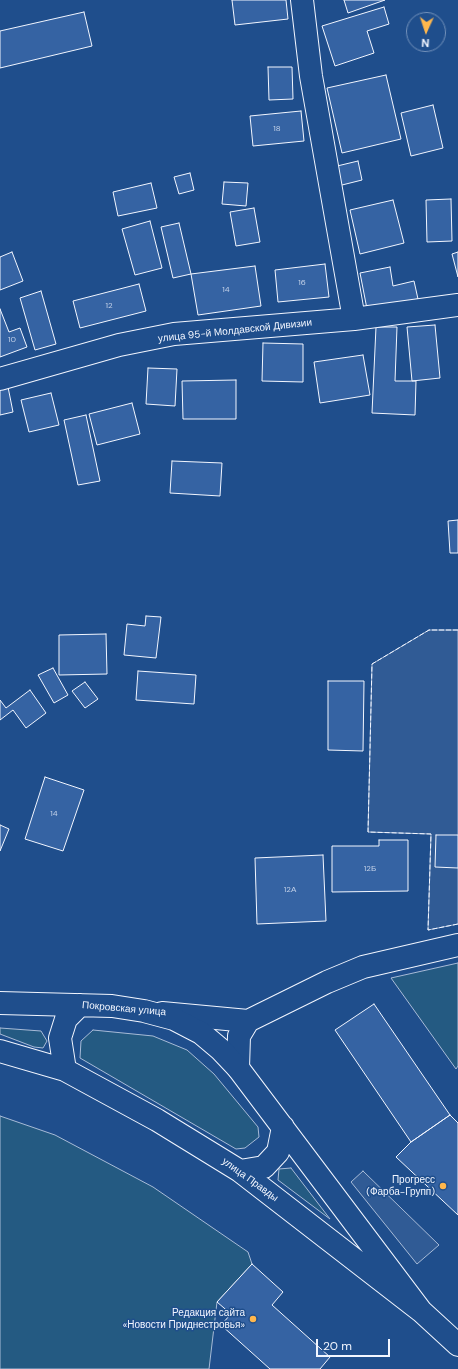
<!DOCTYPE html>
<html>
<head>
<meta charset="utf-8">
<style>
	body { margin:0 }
	#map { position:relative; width:458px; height:1369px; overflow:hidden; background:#1f4e8c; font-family:"DM Sans",sans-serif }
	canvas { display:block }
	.north { position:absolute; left:406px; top:12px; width:40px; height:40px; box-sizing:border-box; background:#1f4e8c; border:1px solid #7391ba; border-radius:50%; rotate:183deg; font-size:11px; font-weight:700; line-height:16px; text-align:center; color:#f2f6ff }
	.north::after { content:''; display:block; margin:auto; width:14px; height:18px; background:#ffb74d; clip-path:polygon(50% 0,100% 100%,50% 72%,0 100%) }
	.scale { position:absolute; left:316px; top:1339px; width:74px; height:18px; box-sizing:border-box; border:2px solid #f2f6ff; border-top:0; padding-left:5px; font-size:12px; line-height:14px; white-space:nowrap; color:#f2f6ff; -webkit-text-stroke:3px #1f4e8c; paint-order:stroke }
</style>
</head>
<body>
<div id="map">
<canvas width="458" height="1369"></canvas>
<div class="north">N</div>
<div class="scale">20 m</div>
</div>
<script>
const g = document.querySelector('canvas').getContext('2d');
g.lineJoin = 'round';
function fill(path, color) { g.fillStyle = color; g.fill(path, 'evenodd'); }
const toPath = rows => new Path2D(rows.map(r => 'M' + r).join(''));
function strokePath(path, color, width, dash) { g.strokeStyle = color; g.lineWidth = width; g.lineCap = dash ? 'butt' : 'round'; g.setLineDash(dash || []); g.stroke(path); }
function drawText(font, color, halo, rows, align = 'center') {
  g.font = font + ' "DM Sans",sans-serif'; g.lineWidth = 3; g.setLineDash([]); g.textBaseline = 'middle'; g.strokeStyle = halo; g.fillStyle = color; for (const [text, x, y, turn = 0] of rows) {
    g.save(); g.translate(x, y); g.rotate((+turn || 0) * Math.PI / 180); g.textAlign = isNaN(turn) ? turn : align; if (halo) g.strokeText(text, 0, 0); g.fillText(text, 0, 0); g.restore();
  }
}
const green = toPath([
	[458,963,458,1066,456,1069,391,978,458,963],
	[0,1028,41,1031,47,1041,43,1048,34,1047,0,1034,0,1028],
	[93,1030,153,1036,187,1050,214,1074,258,1127,259,1137,245,1148,236,1149,80,1058,81,1041,93,1030],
	[0,1116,55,1135,153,1187,248,1252,252,1264,217,1302,209,1369,0,1369,0,1116],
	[291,1168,330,1219,278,1180,279,1169,291,1168]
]);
fill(green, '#245a82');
strokePath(green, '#a8bbd7', 1);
const parking = toPath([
	[429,630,458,630,458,924,428,930,431,834,368,832,372,664,429,630],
	[363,1171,439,1245,417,1264,351,1182,363,1171]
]);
fill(parking, '#305b95');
strokePath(parking, '#a8bbd7', 1);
const building = toPath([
	[232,0,286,0,288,19,235,25,232,0],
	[344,0,385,0,348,13,344,0],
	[384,7,389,24,367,31,374,53,335,66,322,26,384,7],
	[84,12,92,46,0,68,0,31,84,12],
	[268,67,292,67,293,99,269,100,268,67],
	[386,75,401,139,342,153,327,88,386,75],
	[433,105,443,148,411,156,401,113,433,105],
	[301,111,304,141,253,146,250,116,301,111],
	[358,161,362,180,338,186,333,167,358,161],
	[190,173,194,190,179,194,174,177,190,173],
	[224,182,248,183,246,206,222,204,224,182],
	[151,183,157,208,118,216,113,192,151,183],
	[451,199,452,241,427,242,426,200,451,199],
	[393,200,404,243,360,254,350,210,393,200],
	[254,208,260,242,236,246,230,212,254,208],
	[150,221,162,268,135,275,122,229,150,221],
	[179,223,191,274,173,278,161,227,179,223],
	[12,252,23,281,0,290,0,257,12,252],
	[458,252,458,277,452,254,458,252],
	[325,264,329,297,278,302,275,270,325,264],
	[255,266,261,306,198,315,191,274,255,266],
	[390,267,393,286,414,281,418,299,367,309,360,273,390,267],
	[139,284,146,311,80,328,73,301,139,284],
	[41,291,56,344,35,350,20,298,41,291],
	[0,309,9,332,20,328,27,347,0,357,0,309],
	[435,325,440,378,412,381,407,327,435,325],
	[376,327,397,327,395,381,416,381,415,415,372,413,376,327],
	[263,343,303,344,303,382,262,381,263,343],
	[363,355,370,395,320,403,314,362,363,355],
	[148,368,177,369,175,406,146,404,148,368],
	[236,380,236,419,183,419,182,381,236,380],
	[8,387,13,412,0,415,0,389,8,387],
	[51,393,59,425,29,432,21,400,51,393],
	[132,403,140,434,97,445,89,414,132,403],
	[86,415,100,481,78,485,64,420,86,415],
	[172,461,222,463,220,496,170,493,172,461],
	[458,520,458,553,450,553,448,521,458,520],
	[146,616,161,617,156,658,124,655,127,624,145,626,146,616],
	[106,634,107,674,59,675,59,635,106,634],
	[53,668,68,695,54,703,38,675,53,668],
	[138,671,196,675,194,704,136,700,138,671],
	[328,681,364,681,363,751,328,750,328,681],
	[85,682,98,699,85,708,72,691,85,682],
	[30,690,46,713,26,728,13,710,0,720,0,700,6,708,30,690],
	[45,777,84,790,63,851,25,839,45,777],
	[0,825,9,829,0,851,0,825],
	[436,835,458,835,458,868,435,867,436,835],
	[379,840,408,840,408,891,332,892,332,846,379,846,379,840],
	[323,855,326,921,257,924,255,858,323,855],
	[374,1004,450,1115,411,1142,335,1030,374,1004],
	[450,1115,458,1123,458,1215,396,1157,411,1142,450,1115],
	[252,1264,283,1292,272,1305,330,1357,320,1369,270,1369,221,1325,231,1314,217,1302,252,1264]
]);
fill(building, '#3563a3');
strokePath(building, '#f2f6ff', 1);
const street = toPath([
	[302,0,311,76,354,319],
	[0,379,119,345,174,334,354,319,458,305],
	[162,1013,248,1021,327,982,363,967,458,945],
	[238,1068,239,1036,248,1021]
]);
const secondary = toPath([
	[0,1003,112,1006,144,1011,174,1019,201,1033,220,1049,238,1068,421,1311],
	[0,1051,65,1070,157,1120,240,1171,421,1311,458,1345],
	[65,1070,60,1038,66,1019,80,1005],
	[240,1171,264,1167,278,1152,283,1127]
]);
strokePath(street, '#f2f6ff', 24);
strokePath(secondary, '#f2f6ff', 24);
strokePath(street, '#1f4e8c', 22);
strokePath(secondary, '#1f4e8c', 22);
strokePath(toPath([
	[458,630,429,630,372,664,368,832,431,834,428,930,458,924]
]), '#f2f6ff', 1, [5, 2]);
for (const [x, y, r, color] of [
	[443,1186,4,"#ffb74d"],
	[253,1319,4,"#ffb74d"]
]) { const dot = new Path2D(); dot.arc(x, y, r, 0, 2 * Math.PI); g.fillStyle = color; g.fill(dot); strokePath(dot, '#1f4e8c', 1.5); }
drawText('8px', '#c3d1e8', null, [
	["18",277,129],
	["16",302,283],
	["14",226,290],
	["12",109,306],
	["10",12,340],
	["14",54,814],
	["12Б",370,869],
	["12А",290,890]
]);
drawText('10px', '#f2f6ff', '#1f4e8c', [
	["улица 95-й Молдавской Дивизии",235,331,-6],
	["Покровская улица",124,1009,5],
	["улица Правды",250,1180,36]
]);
drawText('10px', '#f2f6ff', '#1f4e8c', [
	["Прогресс",435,1180],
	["(Фарба-Групп)",435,1192],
	["Редакция сайта",245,1313],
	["«Новости Приднестровья»",245,1325]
], 'right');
</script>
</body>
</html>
